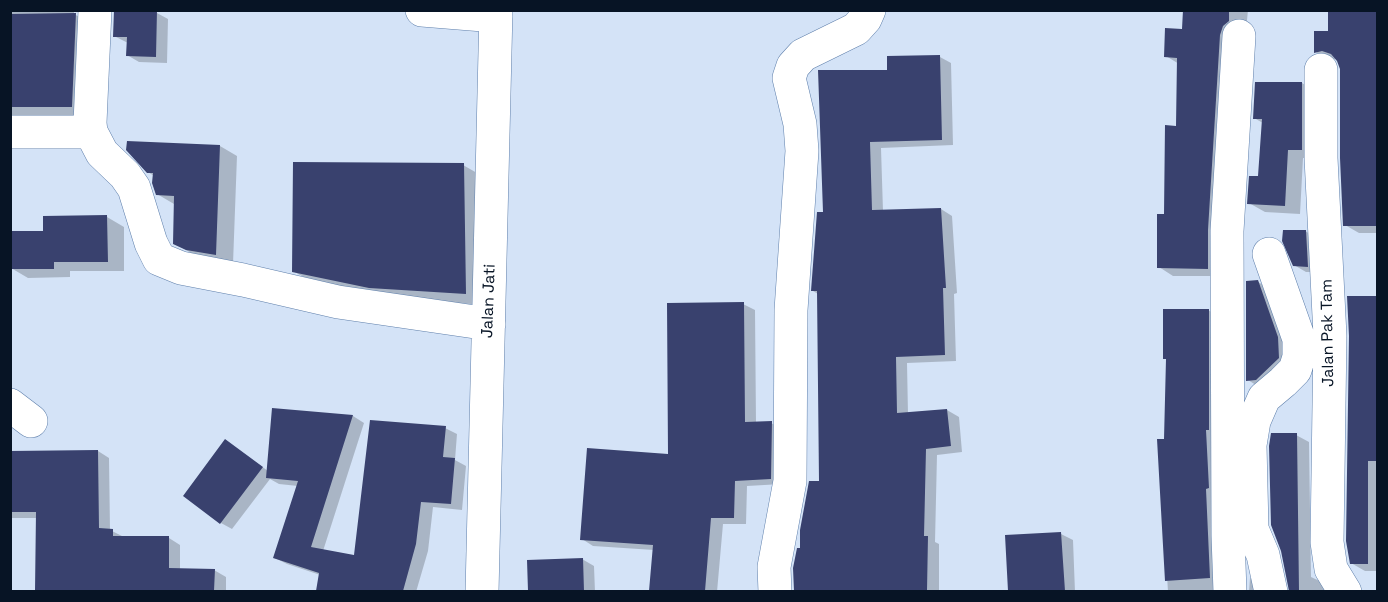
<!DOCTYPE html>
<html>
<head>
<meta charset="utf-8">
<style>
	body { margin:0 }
	#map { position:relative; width:1388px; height:602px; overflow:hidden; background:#d4e3f7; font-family:"Space Grotesk",sans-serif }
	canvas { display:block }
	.frame { position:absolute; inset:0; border:12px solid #071425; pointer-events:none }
</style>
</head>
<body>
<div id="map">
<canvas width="1388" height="602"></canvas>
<div class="frame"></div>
</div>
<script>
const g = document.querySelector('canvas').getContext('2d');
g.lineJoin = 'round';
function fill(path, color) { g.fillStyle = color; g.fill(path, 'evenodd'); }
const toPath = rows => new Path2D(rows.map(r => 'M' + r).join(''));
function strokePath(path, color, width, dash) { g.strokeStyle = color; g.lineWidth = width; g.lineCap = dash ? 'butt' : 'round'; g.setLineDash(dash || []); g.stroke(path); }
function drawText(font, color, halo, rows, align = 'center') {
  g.font = font + ' "Space Grotesk",sans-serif'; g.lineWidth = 6; g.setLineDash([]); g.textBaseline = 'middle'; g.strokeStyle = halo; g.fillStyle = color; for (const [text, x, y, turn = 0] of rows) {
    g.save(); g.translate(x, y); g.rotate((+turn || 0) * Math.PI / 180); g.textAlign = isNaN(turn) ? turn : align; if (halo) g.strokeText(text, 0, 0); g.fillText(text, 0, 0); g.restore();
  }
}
fill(toPath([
	[10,10,74,10,74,14,94,25,90,116,10,117],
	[1184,10,1248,10,1222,276,1173,276,1159,267,1178,127,1179,64,1166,56,1183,31],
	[1329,10,1378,10,1378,233,1359,233,1345,225,1341,69,1337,59,1329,60,1316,52,1329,32],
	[157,13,168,19,167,63,139,62,127,55,128,43,114,36],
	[940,57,951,63,953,145,881,148,883,211,941,209,952,216,957,293,954,294,956,361,907,363,908,414,947,410,959,417,962,452,937,455,935,542,939,544,939,592,795,592,794,568,820,483,818,294,813,291,825,213,888,72],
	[1302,83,1317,92,1317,159,1303,158,1300,214,1265,212,1249,203,1259,177,1263,123,1254,118],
	[220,146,237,156,233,264,191,253,174,243,174,204,157,194,154,176,148,172],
	[463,165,484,177,487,305,391,299,314,283,293,271],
	[107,217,124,227,124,271,70,271,70,277,28,278,11,268,45,232],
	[1305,231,1317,238,1319,272,1306,272,1294,265],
	[1258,282,1270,289,1290,344,1268,386,1259,387,1248,380],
	[1376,298,1378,571,1365,571,1351,563],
	[743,304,755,310,756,423,771,423,783,429,782,484,747,486,746,524,723,524,717,592,650,592,654,550,593,546,582,539,670,456],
	[1208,310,1220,317,1223,592,1168,592,1159,441,1166,440,1168,360,1164,358],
	[274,409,353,416,364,423,323,551,356,556,445,428,457,434,455,460,466,466,462,510,433,507,428,551,416,592,372,592,287,564,275,558,298,486,279,484,270,479,232,529,221,523,226,441,268,471],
	[1296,435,1309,442,1311,577,1326,584,1330,592,1291,592],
	[98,451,109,458,110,530,124,537,169,538,180,545,180,570,214,570,226,577,226,592,36,592,37,518,10,518,10,452],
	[1061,534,1073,540,1075,592,1010,591,1007,537],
	[582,559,594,566,595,592,529,592,528,561],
	[1250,578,1260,584,1262,592,1249,592]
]), '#0003');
fill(toPath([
	[114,10,157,10,156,57,126,56,127,37,113,37],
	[1183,10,1229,10,1229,21,1223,26,1220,35,1208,230,1208,269,1157,268,1157,214,1164,214,1165,125,1176,126,1177,58,1164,57,1165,28,1182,29],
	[1328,10,1377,10,1377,226,1343,226,1340,158,1340,69,1337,61,1331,54,1322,51,1314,53,1314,31,1328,31],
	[76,13,72,107,10,107,10,14],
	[940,55,942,140,870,142,872,210,941,208,946,288,943,288,945,355,896,357,897,413,947,409,951,446,926,449,924,536,928,536,927,591,794,591,793,568,797,548,800,548,800,530,809,481,819,481,817,291,811,291,817,212,823,212,818,70,887,70,887,56],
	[1255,82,1302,82,1302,150,1288,150,1285,206,1247,204,1249,176,1258,176,1262,119,1253,119],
	[127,141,220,145,216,255,186,250,173,244,174,196,156,195,152,183,153,173,147,173,126,150],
	[293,162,464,163,466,294,369,288,292,272],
	[107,215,108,262,54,262,54,269,10,269,10,231,43,231,43,216],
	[1283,230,1306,230,1308,267,1293,266,1282,241],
	[1258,280,1278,337,1279,358,1256,380,1246,381,1246,281],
	[1347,296,1377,296,1377,461,1368,461,1368,564,1350,564,1346,541,1349,336],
	[744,302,745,422,772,421,771,479,735,481,734,518,711,518,705,591,649,591,653,545,580,540,587,448,668,454,667,303],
	[1163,309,1209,309,1209,430,1206,430,1209,488,1206,489,1210,578,1165,581,1157,439,1164,439,1166,359,1163,359],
	[272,408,353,415,311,547,354,555,370,420,446,426,443,457,455,458,451,504,421,502,416,544,403,591,316,591,319,573,273,558,298,481,266,478],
	[1271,433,1297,433,1299,591,1289,591,1281,551,1271,525,1269,446],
	[225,439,263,467,220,524,183,496],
	[98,450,99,528,113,529,113,536,169,536,169,568,215,569,214,591,35,591,36,512,10,512,10,451],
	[1061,532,1065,591,1008,591,1005,535],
	[583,558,584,591,528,591,527,560]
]), '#39416e');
const minor = toPath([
	[95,10,90,123,91,132,102,153,125,175,134,188,151,243,159,259,181,268,243,280,338,302,489,324],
	[422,10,496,16],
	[1321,70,1321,158,1330,336,1327,542,1331,569,1345,592],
	[10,132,91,132],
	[1269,254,1299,339,1299,357,1295,370,1283,382,1264,398,1254,421,1250,445,1252,529,1263,555,1271,592],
	[10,405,31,421],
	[482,592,496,10],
	[775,592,774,567,790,481,791,310,802,151,800,124,789,78,793,66,803,55,856,29,865,19,869,10],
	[1230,592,1228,536,1227,231,1239,36]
]);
strokePath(minor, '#5e7fab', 34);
strokePath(minor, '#fff', 33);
drawText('16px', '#071425', '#fff', [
	["Jalan Jati",489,301,-88],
	["Jalan Pak Tam",1328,333,-91]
]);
</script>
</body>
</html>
